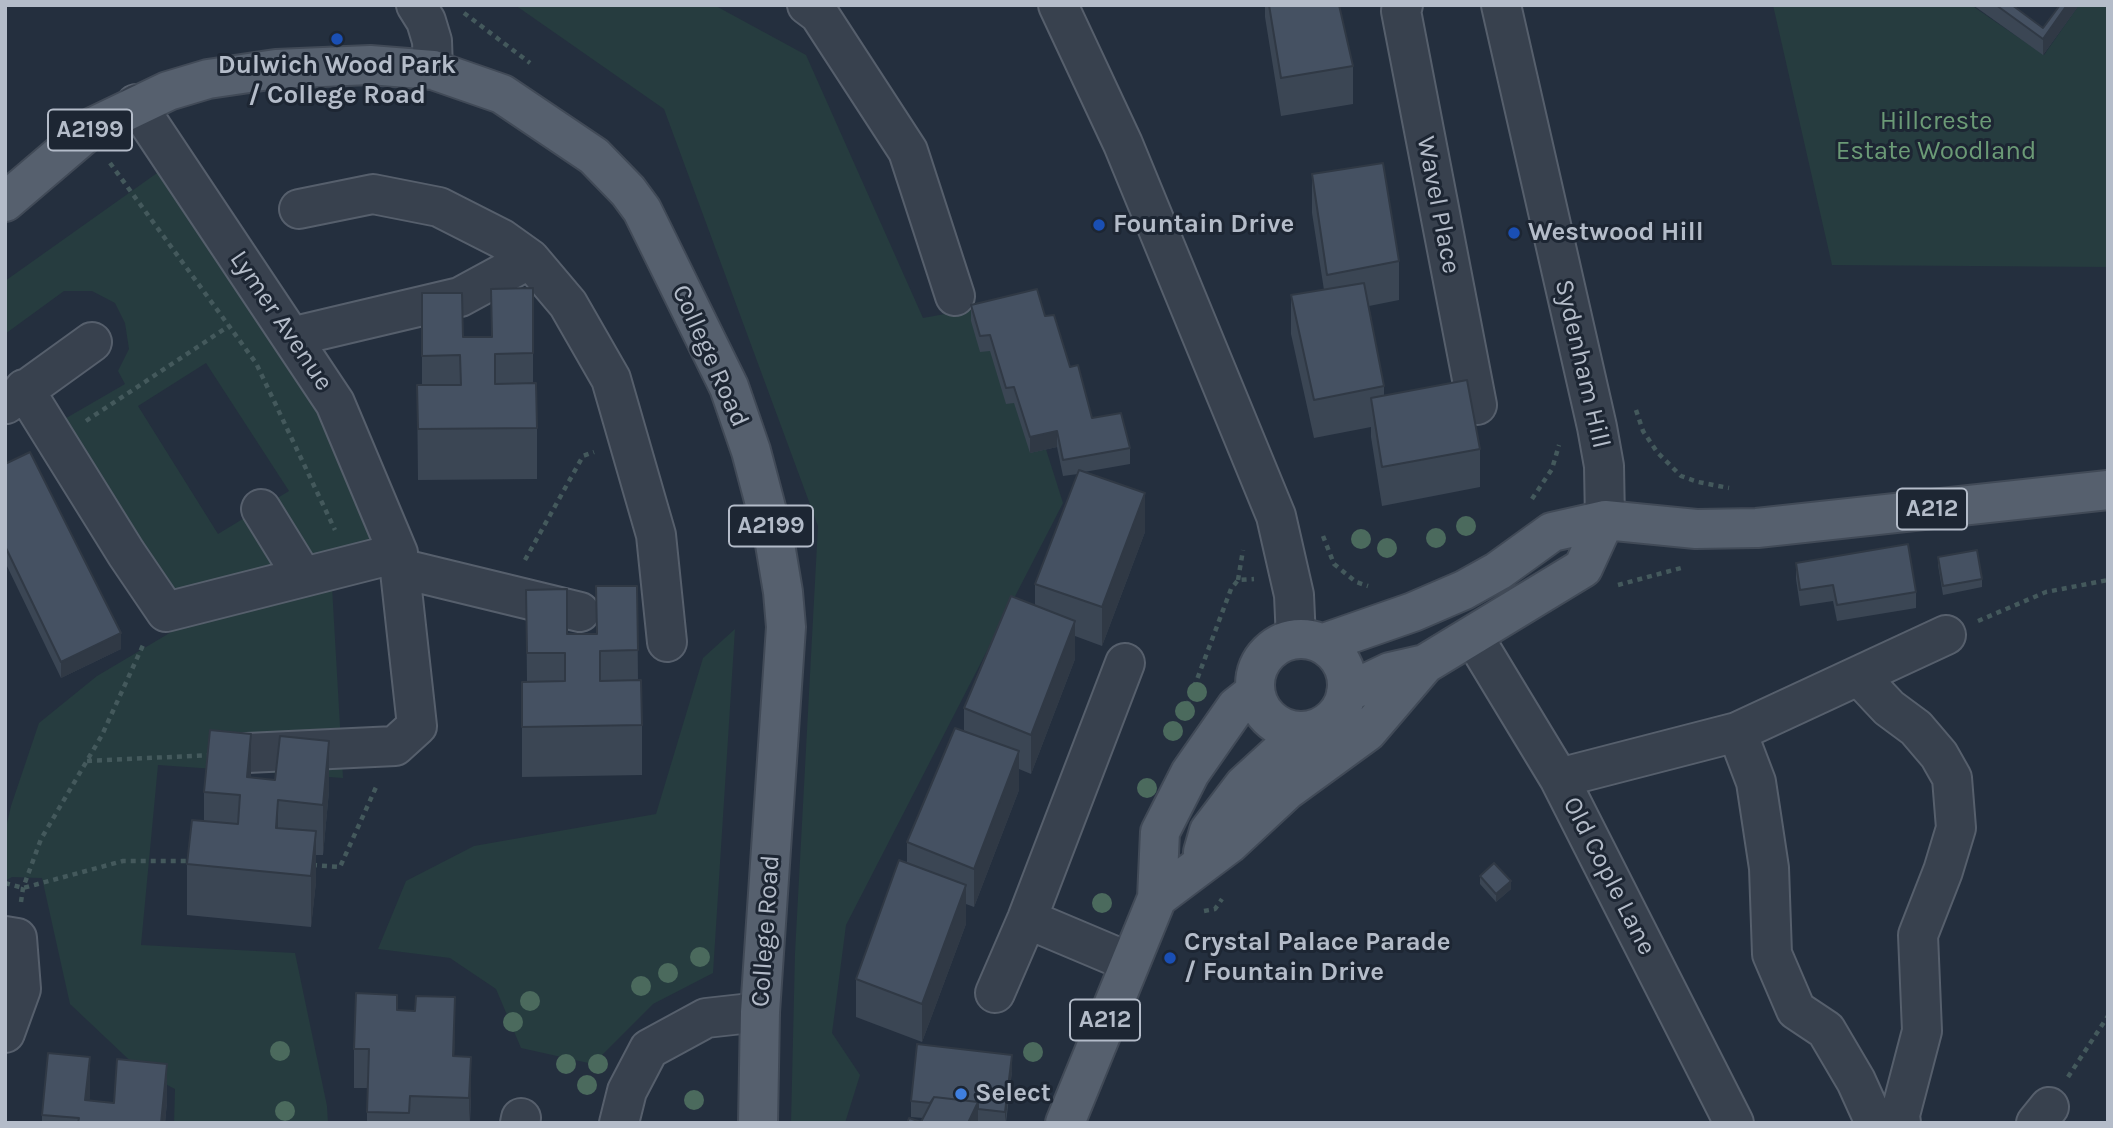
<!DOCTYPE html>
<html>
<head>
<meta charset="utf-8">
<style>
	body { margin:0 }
	#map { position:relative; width:2113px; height:1128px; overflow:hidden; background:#242f3e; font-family:Karla,sans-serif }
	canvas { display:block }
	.frame { position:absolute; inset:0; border:7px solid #b4bcc9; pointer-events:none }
</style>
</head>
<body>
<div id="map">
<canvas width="2113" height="1128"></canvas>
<div class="frame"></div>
</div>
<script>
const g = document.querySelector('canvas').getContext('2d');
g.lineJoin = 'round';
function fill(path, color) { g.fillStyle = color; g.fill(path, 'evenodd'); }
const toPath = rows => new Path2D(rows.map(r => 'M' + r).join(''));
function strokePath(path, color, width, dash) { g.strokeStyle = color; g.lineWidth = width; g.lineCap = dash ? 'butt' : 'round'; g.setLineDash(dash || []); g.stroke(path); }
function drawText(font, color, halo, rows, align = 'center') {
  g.font = font + ' Karla,sans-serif'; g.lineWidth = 6; g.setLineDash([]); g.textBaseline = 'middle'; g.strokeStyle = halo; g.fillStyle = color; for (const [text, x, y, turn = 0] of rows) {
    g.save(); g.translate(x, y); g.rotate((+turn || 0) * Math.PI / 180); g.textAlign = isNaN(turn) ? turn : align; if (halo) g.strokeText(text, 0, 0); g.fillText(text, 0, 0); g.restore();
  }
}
fill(toPath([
	[515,5,714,5,806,55,923,318,1000,304,1063,503,846,925,832,1033,860,1075,845,1123,791,1123,795,953,818,526,664,109],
	[1773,5,1971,5,2044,55,2079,5,2108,5,2108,267,1832,265],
	[174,161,335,403,398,553,166,612,49,428,125,384,118,371,129,349,125,323,115,303,92,291,64,291,5,334,5,281],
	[206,363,289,491,218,534,138,406],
	[332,587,343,778,158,765,141,945,295,953,327,1106,328,1123,174,1123,175,1089,142,1072,70,1004,42,878,12,877,5,881,5,832,11,806,39,723,97,676,173,631],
	[735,629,713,973,653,1004,593,1064,521,1048,496,989,450,958,378,949,406,881,474,846,656,814,703,658]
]), '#263c3f');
const minor = toPath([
	[416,5,426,21,432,41,433,70],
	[807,5,819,14,908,151,955,296],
	[1058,5,1123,144,1276,516,1294,595,1296,639],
	[1403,5,1401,11,1477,405],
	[1501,5,1597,427,1604,466,1605,520],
	[136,104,335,403,398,553,417,726,395,746,247,753],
	[299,209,373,194,439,207,502,239,530,259,568,304,611,379,656,535,667,642],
	[291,337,460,297,530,259],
	[24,389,126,553,166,612,398,553],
	[6,404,92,342],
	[261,509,303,577],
	[399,568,580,612],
	[1473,636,1559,778,1734,1123],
	[1859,676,1889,708,1916,728,1939,755,1952,778,1956,828,1943,871,1918,935,1922,1031,1900,1115,1901,1123],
	[1737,732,1756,782,1769,868,1772,954,1796,1010,1826,1030,1856,1081,1875,1123],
	[1559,778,1737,732,1946,635],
	[1027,919,1129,962],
	[5,936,17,938,21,989,5,1033],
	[995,993,1027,919,1125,663],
	[520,1123,521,1118],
	[619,1123,627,1091,649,1049,706,1018,760,1012],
	[2036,1123,2049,1107]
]);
const major = toPath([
	[5,202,93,127,168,91,208,79,276,69,370,65,433,70,502,94,594,156,628,191,642,210,729,387,751,451,774,538,783,592,786,627,760,1012,758,1123],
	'1255 685a46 46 0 1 1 92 0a46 46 0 1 1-92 0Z',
	[1324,643,1413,612,1464,590,1498,571,1552,532,1605,520,1696,529,1757,528,2108,490],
	[1346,693,1390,672,1425,664],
	[1203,852,1209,831,1244,785,1303,731],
	[1157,898,1229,844,1286,791,1367,732,1425,664,1583,568,1605,520],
	[1065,1123,1157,898,1160,832,1190,773,1236,707,1255,692]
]);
strokePath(minor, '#565f6c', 42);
strokePath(major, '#414a57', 42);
strokePath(toPath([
	[464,13,530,63],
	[110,163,256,363,335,530],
	[1636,410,1643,431,1657,452,1681,476,1698,482,1729,488],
	[86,421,229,326],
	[1532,499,1552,469,1559,445],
	[1323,536,1334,564,1356,582,1368,586],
	[525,560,583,456,594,452],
	[1238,580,1243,550],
	[1618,585,1681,568],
	[1978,621,2046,592,2108,580],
	[1187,706,1231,589,1238,580,1254,579],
	[87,761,211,755],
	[312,865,340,867,377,785],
	[5,883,23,888,123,861,193,861],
	[21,902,23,888,41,839,102,735,144,643],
	[1204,911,1215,909,1222,899],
	[2068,1077,2108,1016]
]), '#44595c', 4.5, [5, 5]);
strokePath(minor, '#38414e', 38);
strokePath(major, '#56606e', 38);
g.fillStyle = '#4b6a5d';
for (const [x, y] of [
	[1466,526],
	[1436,538],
	[1361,539],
	[1387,548],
	[1197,692],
	[1185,711],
	[1173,731],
	[1147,788],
	[1102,903],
	[700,957],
	[668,973],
	[641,986],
	[530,1001],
	[513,1022],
	[280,1051],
	[1033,1052],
	[566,1064],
	[598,1064],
	[587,1085],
	[694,1100],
	[285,1111]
]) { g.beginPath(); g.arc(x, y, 10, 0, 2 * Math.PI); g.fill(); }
fill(toPath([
	[1265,5,1350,5,1339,7,1353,66,1353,104,1281,116,1265,17],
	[1973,5,2012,5,2043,28,2060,5,2079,5,2043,55],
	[1312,174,1399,261,1399,300,1369,306,1384,386,1384,396,1480,449,1480,487,1382,506,1371,437,1371,427,1314,438,1291,334,1291,295,1324,290,1312,213],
	[533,288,533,383,537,428,537,479,418,480,417,385,422,385,422,293,463,337,491,337,491,289],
	[971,305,1045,316,1070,367,1092,418,1130,448,1130,464,1084,472,1145,532,1102,646,1075,636,1075,659,1031,774,1019,769,1019,790,974,907,966,904,966,924,922,1042,856,1017,856,979,907,863,907,842,964,731,964,708,1035,606,1035,584,1078,474,1063,476,1057,447,1030,453,1014,403,1006,404,990,351,980,352,971,321],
	[5,464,121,649,61,678,5,562],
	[1938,557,1982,579,1982,587,1943,595,1938,565],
	[1796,563,1916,592,1916,608,1837,621,1833,601,1800,606,1796,579],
	[596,586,637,586,638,680,642,725,642,775,522,777,522,682,527,682,526,590,567,634,596,634],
	[251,778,329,791,323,855,316,855,316,882,311,927,187,915,187,864,204,821,204,792],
	[1480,876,1511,889,1496,902,1480,884],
	[397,1010,455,1036,454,1056,471,1096,470,1123,367,1123,367,1088,354,1088,354,1049],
	[1012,1071,1006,1123,907,1123,921,1122,923,1118,911,1117,911,1101],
	[90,1096,89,1101,114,1103,167,1102,165,1123,42,1123,42,1115]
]), '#3b4654');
fill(toPath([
	[2067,5,2079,5,2043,55,2043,39],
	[1057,431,1057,447,1030,453,1030,437],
	[1145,493,1145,532,1102,646,1102,607],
	[1075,621,1075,659,1031,774,1031,735],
	[121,633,121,649,61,678,61,662],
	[251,734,251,785,247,777],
	[329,741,329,791,323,855,323,805],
	[1019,751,1019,790,974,907,974,869],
	[278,800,278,851,276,828],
	[316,831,316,882,311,927,311,876],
	[1511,881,1511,889,1496,902,1496,894],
	[966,885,966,924,922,1042,922,1004],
	[455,997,455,1036,453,1095,453,1056],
	[1012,1055,1012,1071,1005,1123,1005,1112],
	[90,1057,90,1096,87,1123,85,1100],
	[471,1057,471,1096,469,1123,469,1098],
	[167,1064,167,1102,165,1123,161,1123],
	[978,1102,978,1123,968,1123]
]), '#303945');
const building = toPath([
	[1269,5,1339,5,1353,66,1281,78,1269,5],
	[1996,5,2012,5,2043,28,2060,5,2067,5,2043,39,1996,5],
	[1383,163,1399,261,1327,275,1312,174,1383,163],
	[1364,283,1384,386,1314,400,1291,295,1364,283],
	[533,288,533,353,495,354,495,384,536,383,537,428,418,429,417,385,461,385,460,355,422,356,422,293,462,293,463,337,492,337,491,289,533,288],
	[1037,289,1045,316,1054,315,1070,367,1078,365,1092,418,1121,413,1130,448,1063,460,1057,431,1030,437,1014,387,1006,388,990,335,980,336,971,305,1037,289],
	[1467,380,1480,449,1382,467,1371,398,1467,380],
	[30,452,121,633,61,662,5,546,5,464,30,452],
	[1079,470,1145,493,1102,607,1035,584,1079,470],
	[1908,544,1916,592,1837,605,1833,585,1800,590,1796,563,1908,544],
	[1977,550,1982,579,1943,586,1938,557,1977,550],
	[596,586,637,586,638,650,600,651,600,681,641,680,642,725,522,727,522,682,565,681,565,653,527,653,526,590,567,589,567,634,597,634,596,586],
	[1011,596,1075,621,1031,735,964,708,1011,596],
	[955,728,1019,751,974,869,907,842,955,728],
	[210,730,251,734,247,777,275,780,280,736,329,741,323,805,278,800,276,828,316,831,311,876,187,864,192,820,238,824,240,795,204,792,210,730],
	[899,860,966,885,922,1004,856,979,899,860],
	[1494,863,1511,881,1496,894,1480,876,1494,863],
	[356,993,397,995,397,1010,415,1011,416,996,455,997,453,1056,471,1057,469,1098,410,1096,409,1113,367,1112,369,1049,354,1049,356,993],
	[917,1044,1012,1055,1005,1112,978,1109,978,1102,934,1097,930,1103,911,1101,917,1044],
	[48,1053,90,1057,85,1100,114,1103,117,1059,167,1064,161,1123,78,1123,79,1118,42,1115,48,1053],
	[934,1097,978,1102,968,1123,907,1123,909,1118,921,1122,934,1097]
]);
fill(building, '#455162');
strokePath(building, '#303945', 2);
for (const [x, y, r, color] of [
	[337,39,7,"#1a4fb4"],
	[1099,225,7,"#1a4fb4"],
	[1514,233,7,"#1a4fb4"],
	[1170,958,7,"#1a4fb4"],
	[961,1094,7,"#3f7fe0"]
]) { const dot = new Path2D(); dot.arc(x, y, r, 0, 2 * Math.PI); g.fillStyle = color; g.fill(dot); strokePath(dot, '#1d2633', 2.5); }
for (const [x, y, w] of [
	[90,130,84],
	[1932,509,70],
	[771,526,84],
	[1105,1020,70]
]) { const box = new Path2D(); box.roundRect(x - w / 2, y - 20.5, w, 41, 5); g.fillStyle = '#1d2633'; g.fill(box); strokePath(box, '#b4bcc9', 2); }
drawText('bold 24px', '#b4bcc9', null, [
	["A2199",90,130],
	["A212",1932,509],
	["A2199",771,526],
	["A212",1105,1020]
]);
drawText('bold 26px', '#b4bcc9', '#1d2633', [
	["Dulwich Wood Park",337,66,"center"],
	["/ College Road",337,96,"center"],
	["Fountain Drive",1113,225],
	["Westwood Hill",1528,233],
	["Crystal Palace Parade",1184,943],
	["/ Fountain Drive",1184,973],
	["Select",975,1094]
], 'left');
drawText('26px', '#6b9a76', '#1d2633', [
	["Hillcreste",1936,122],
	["Estate Woodland",1936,152]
]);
drawText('26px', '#b4bcc9', '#1d2633', [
	["Wavel Place",1438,205,79],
	["Lymer Avenue",281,321,56],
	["College Road",710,356,66],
	["Sydenham Hill",1582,364,77],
	["Old Cople Lane",1609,876,63],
	["College Road",766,931,-86]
]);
</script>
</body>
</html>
